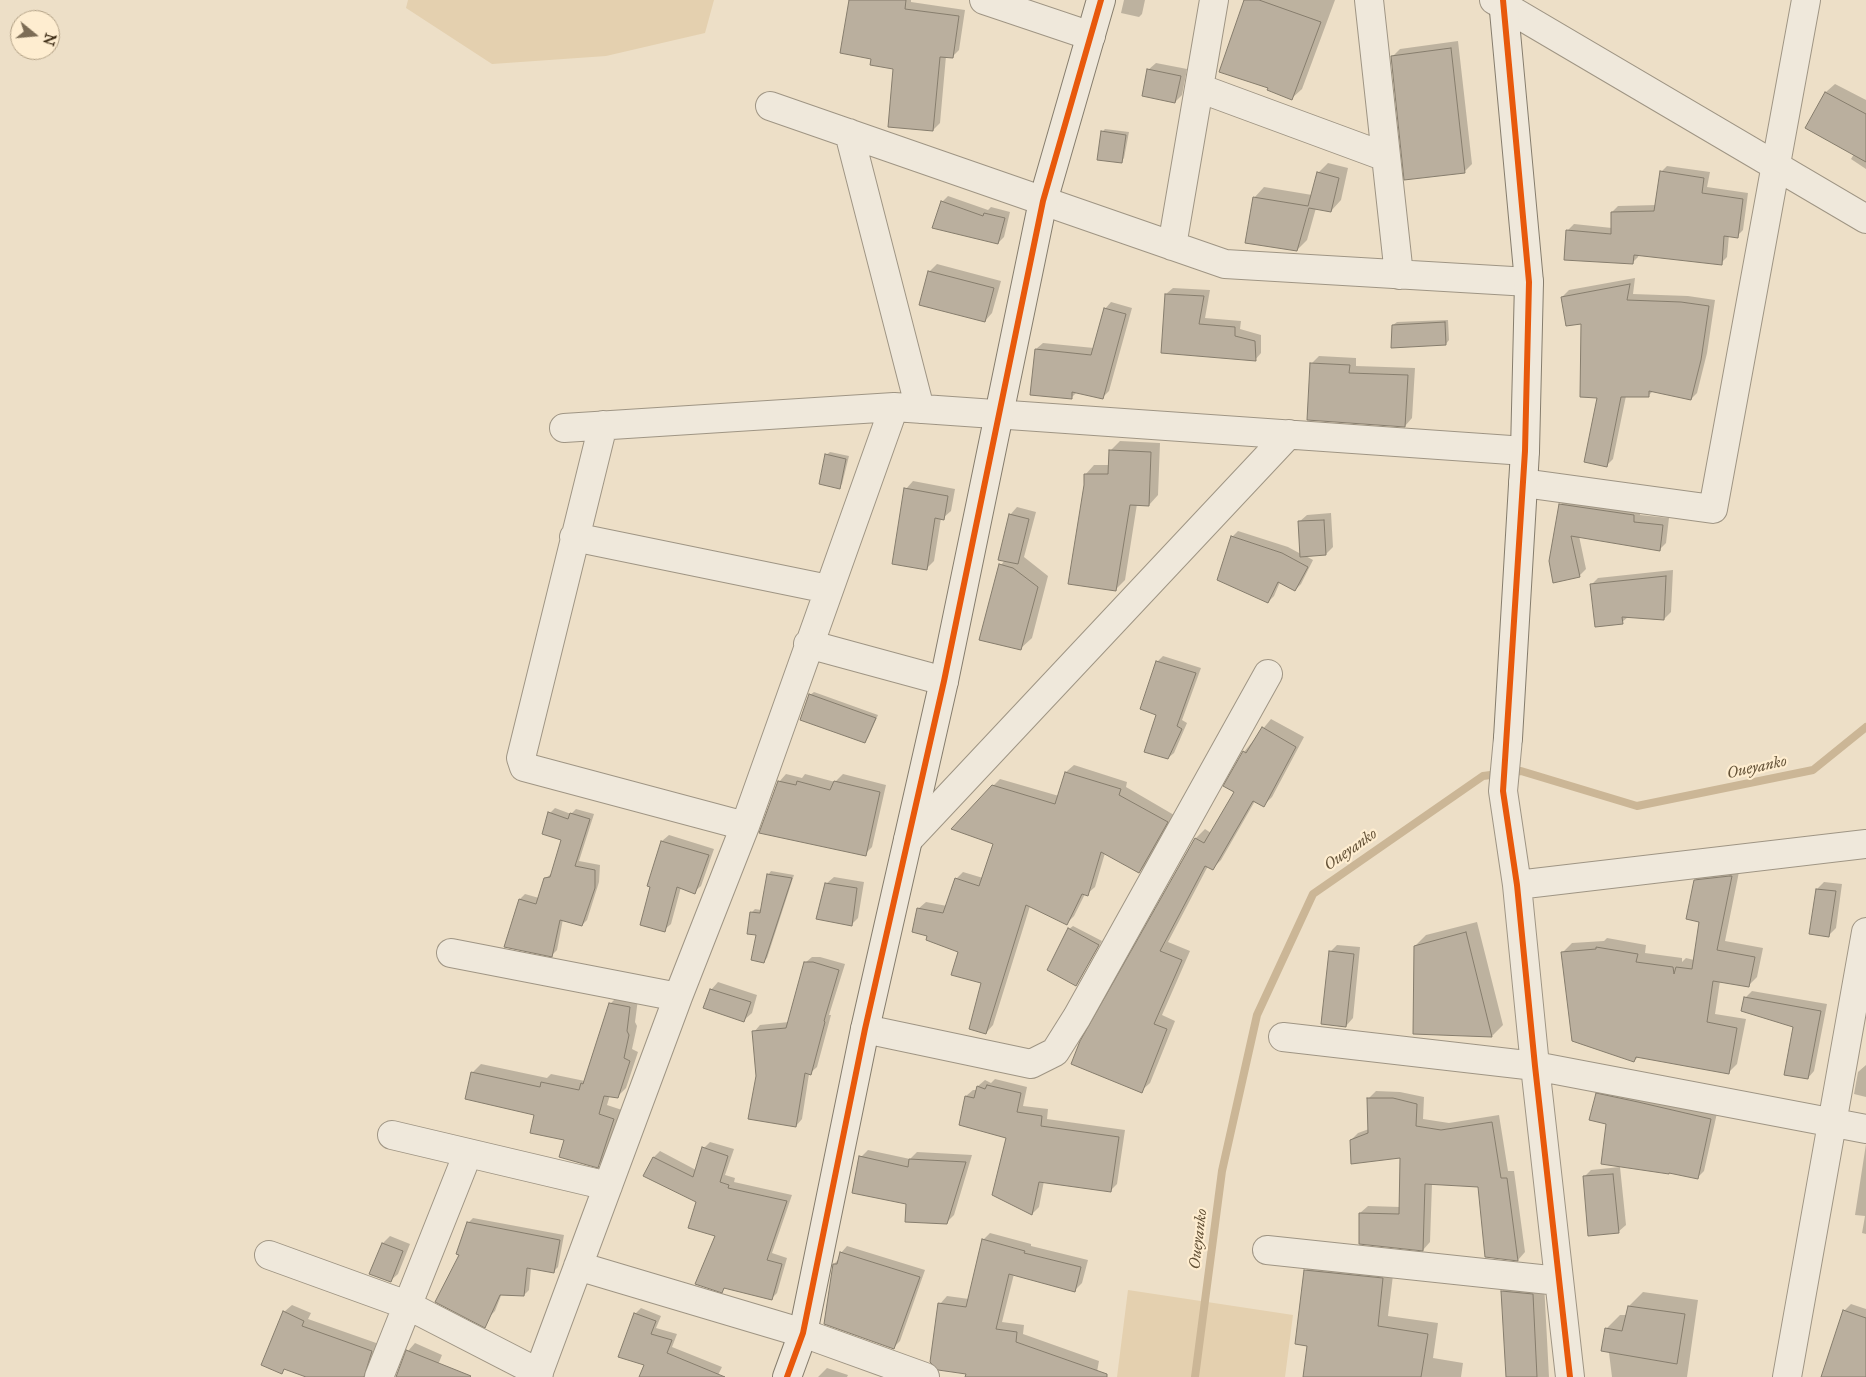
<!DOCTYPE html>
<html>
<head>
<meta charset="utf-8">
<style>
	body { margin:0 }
	#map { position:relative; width:1866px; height:1377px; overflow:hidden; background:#eddfc7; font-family:"IM FELL Great Primer",serif }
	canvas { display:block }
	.north { position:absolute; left:10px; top:10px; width:50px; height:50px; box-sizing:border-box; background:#feedd0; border:1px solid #b2a186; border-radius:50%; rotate:107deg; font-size:14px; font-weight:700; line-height:20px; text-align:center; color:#3f2e17 }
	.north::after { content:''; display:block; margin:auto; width:18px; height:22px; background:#7c6c55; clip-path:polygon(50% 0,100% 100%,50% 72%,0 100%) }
</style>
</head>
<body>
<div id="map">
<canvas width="1866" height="1377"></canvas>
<div class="north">N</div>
</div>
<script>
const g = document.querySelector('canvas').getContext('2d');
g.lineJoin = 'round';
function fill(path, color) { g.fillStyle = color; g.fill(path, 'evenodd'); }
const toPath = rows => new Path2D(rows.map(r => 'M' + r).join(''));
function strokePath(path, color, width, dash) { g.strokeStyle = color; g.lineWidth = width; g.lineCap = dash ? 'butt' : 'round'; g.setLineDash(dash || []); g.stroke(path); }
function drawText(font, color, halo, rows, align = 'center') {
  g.font = font + ' "IM FELL Great Primer",serif'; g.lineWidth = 4.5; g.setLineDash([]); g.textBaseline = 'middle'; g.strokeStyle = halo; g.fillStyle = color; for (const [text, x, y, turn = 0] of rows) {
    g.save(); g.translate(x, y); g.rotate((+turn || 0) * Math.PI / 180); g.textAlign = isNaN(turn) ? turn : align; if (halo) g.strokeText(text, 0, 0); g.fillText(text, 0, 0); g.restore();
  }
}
fill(toPath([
	[408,0,714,0,705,33,606,56,492,64,406,8],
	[1128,1290,1293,1315,1285,1377,1117,1377]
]), '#e4d0af');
fill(toPath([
	[851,0,911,0,911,2,965,10,959,50,952,57,946,56,940,123,933,130,894,68,872,58],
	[1124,0,1145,0,1142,14,1139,17,1121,13],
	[1245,0,1335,0,1302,89,1291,99,1269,88],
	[1458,41,1472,164,1464,172,1392,57,1400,49],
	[1156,63,1187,69,1182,95,1175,102,1148,70],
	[1835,84,1866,100,1866,169,1851,159,1854,154,1807,128,1826,92],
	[1105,129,1129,132,1124,158,1121,162,1102,132],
	[1328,163,1348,168,1341,200,1331,211,1316,208,1307,240,1297,250,1254,198,1264,187,1312,195,1318,173],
	[1667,166,1710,172,1707,187,1748,193,1743,230,1737,236,1729,235,1727,257,1721,263,1639,254,1638,257,1632,263,1568,230,1574,224,1612,228,1612,212,1618,206,1656,205,1661,172],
	[948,196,988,210,991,207,1010,212,1004,237,998,243,942,202],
	[937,264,1001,281,992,313,985,321,929,272],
	[1635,278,1633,294,1688,296,1715,300,1707,353,1697,393,1691,399,1653,391,1648,396,1626,396,1613,459,1607,465,1599,397,1582,322,1562,297,1569,290],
	[1173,288,1210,290,1205,318,1241,321,1240,329,1261,335,1261,353,1255,360,1162,352,1166,294],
	[1111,302,1132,308,1109,391,1102,398,1077,392,1071,398,1031,394,1036,349,1043,343,1094,348,1105,309],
	[1448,320,1449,340,1446,344,1393,325,1397,322],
	[1319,356,1356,358,1356,366,1415,368,1412,418,1405,426,1312,363],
	[1120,441,1160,443,1158,495,1149,505,1137,504,1125,580,1115,590,1085,475,1094,465,1110,465,1110,451],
	[830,452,849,456,842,484,839,487,826,455],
	[913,481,955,489,951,511,943,518,941,518,934,561,927,568,906,489],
	[1567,498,1640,508,1640,515,1669,518,1666,543,1659,550,1579,536,1586,569,1579,576,1561,504],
	[1017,507,1036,512,1024,557,1048,576,1032,638,1020,649,1001,565,1005,560,1010,515],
	[1331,513,1333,547,1326,554,1304,555,1313,560,1301,584,1295,590,1280,582,1274,596,1268,602,1232,537,1238,531,1288,547,1301,554,1299,522,1307,515],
	[1673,570,1671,612,1664,619,1628,617,1622,622,1591,585,1598,578],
	[1163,656,1201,668,1182,720,1187,723,1174,753,1168,758,1158,714,1157,662],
	[814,692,878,715,868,738,864,741,810,695],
	[1271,719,1304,737,1272,797,1263,806,1255,801,1221,860,1212,869,1208,866,1168,942,1190,951,1162,1015,1175,1021,1150,1083,1141,1091,1081,1042,1196,838,1205,829,1211,833,1236,791,1225,786,1244,752],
	[1074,765,1127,782,1126,787,1174,815,1146,865,1139,872,1105,853,1095,887,1087,894,1085,894,1074,916,1067,923,1030,906,993,1025,986,1033,983,982,959,951,929,935,918,909,926,902,947,906,956,879,963,872,983,878,995,843,993,786,1000,779,1059,796,1066,772],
	[786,774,802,778,805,774,835,782,843,774,886,785,872,847,865,854,779,782],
	[555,808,571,814,576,809,594,814,579,861,600,865,599,882,587,920,582,925,563,919,557,950,552,955,506,946,520,899,525,894,539,898,545,879,552,873,563,840,550,813],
	[669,835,714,849,701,886,694,892,681,887,671,924,664,930,662,841],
	[1740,867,1725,941,1763,948,1757,977,1748,986,1720,981,1715,1014,1746,1019,1737,1064,1728,1073,1639,1056,1634,1061,1563,952,1572,943,1604,941,1607,938,1646,945,1645,953,1682,958,1682,962,1686,958,1694,960,1700,921,1695,881,1705,871],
	[771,871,794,875,767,958,763,962,752,912,755,909,761,910,768,875],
	[834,877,864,882,858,918,851,925,826,884],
	[1824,882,1842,884,1836,928,1829,935,1817,889],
	[1477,922,1503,1025,1492,1036,1415,946,1426,935],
	[1073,926,1102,941,1076,985,1069,929],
	[1337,945,1360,947,1353,1018,1346,1026,1330,952],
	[812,957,820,957,845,964,829,1015,831,1015,817,1067,809,1074,802,1119,796,1126,757,1076,754,1032,760,1025,789,1022,805,963],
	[718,982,757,995,752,1013,744,1020,711,990],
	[1752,991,1827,1004,1814,1071,1808,1078,1794,1026,1745,998],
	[619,995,638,999,635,1022,637,1026,632,1049,638,1052,626,1088,617,1097,610,1095,607,1105,622,1110,606,1157,598,1166,536,1114,472,1073,481,1064,547,1078,551,1074,585,1081,610,1004],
	[1866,1065,1866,1097,1854,1094,1858,1072],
	[995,1079,1027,1087,1023,1106,1048,1109,1047,1119,1125,1130,1117,1184,1110,1191,1044,1181,1039,1207,1032,1214,1007,1137,960,1124,966,1096,973,1090,977,1090,978,1086,985,1080,991,1083],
	[1604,1087,1717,1113,1704,1171,1697,1178,1597,1094],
	[1376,1091,1400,1092,1424,1097,1423,1119,1449,1123,1499,1115,1508,1171,1514,1171,1525,1252,1518,1260,1479,1186,1432,1184,1430,1242,1423,1250,1360,1213,1368,1206,1400,1207,1401,1156,1351,1140,1358,1133,1369,1129,1369,1098],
	[710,1142,734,1149,725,1175,735,1178,734,1182,792,1195,772,1253,787,1258,777,1293,771,1299,726,1287,722,1291,717,1235,698,1201,645,1175,654,1157,660,1151,696,1170,704,1148],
	[1866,1144,1866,1234,1862,1233,1865,1216,1855,1215],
	[868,1150,910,1159,917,1152,972,1155,954,1215,946,1223,907,1204,861,1157],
	[1620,1167,1626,1225,1618,1232,1584,1177,1591,1170],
	[473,1218,564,1235,558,1267,553,1272,531,1268,529,1290,524,1295,502,1293,495,1311,490,1316,461,1254,468,1223],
	[990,1233,1031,1244,1031,1246,1088,1260,1082,1283,1074,1291,1014,1274,1002,1322,1024,1325,1023,1334,1099,1361,1096,1377,967,1377,967,1373,940,1304,947,1296,969,1299,983,1240],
	[390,1236,410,1244,398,1274,390,1281,370,1274,383,1243],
	[847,1246,925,1270,900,1341,893,1348,834,1264,839,1259,841,1253],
	[1317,1259,1394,1267,1388,1316,1438,1323,1433,1358,1463,1363,1461,1377,1304,1377,1309,1345,1306,1270],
	[1514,1280,1544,1283,1549,1377,1507,1377,1502,1291],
	[1643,1292,1698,1300,1687,1377,1612,1377,1606,1329,1620,1315,1627,1315,1629,1306],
	[1851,1304,1866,1309,1866,1377,1822,1377,1844,1311],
	[292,1305,311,1313,308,1319,379,1344,373,1377,309,1377,286,1368,282,1372,284,1312],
	[641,1308,661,1316,656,1328,677,1334,672,1347,722,1367,717,1377,640,1377,645,1364,635,1314],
	[415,1343,442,1355,433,1377,397,1377,408,1351],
	[827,1368,848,1375,847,1377,818,1377]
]), '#0003');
strokePath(toPath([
	[1195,1377,1222,1171,1257,1015,1313,894,1483,776,1521,771,1637,806,1813,770,1866,727]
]), '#cbb696', 8);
const building = toPath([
	[849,0,906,0,905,9,959,16,953,58,940,57,933,131,888,127,893,69,870,65,871,59,840,53,849,0],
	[1244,0,1259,0,1321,22,1292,100,1267,90,1268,88,1219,72,1244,0],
	[1451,48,1465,173,1404,180,1391,56,1451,48],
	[1147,69,1181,76,1175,103,1142,96,1147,69],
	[1825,92,1866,114,1866,162,1805,128,1825,92],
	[1101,131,1126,135,1122,163,1097,160,1101,131],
	[1660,171,1704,178,1702,193,1743,199,1738,238,1724,236,1722,265,1634,255,1633,264,1564,260,1566,230,1611,234,1611,212,1654,211,1660,171],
	[1317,172,1339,178,1331,212,1309,208,1297,251,1245,243,1253,197,1308,206,1317,172],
	[941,201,983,216,984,213,1005,218,998,244,932,228,941,201],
	[928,271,994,288,985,322,919,305,928,271],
	[1630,284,1627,300,1681,302,1709,306,1701,360,1691,400,1649,391,1649,397,1621,397,1607,467,1584,462,1597,398,1580,397,1581,324,1566,326,1561,297,1630,284],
	[1165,294,1204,296,1199,324,1235,327,1235,336,1255,341,1256,361,1161,353,1165,294],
	[1104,308,1126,314,1103,399,1072,392,1072,399,1030,395,1035,349,1091,355,1104,308],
	[1445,322,1446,345,1391,348,1392,325,1445,322],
	[1310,363,1350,365,1349,373,1408,375,1405,427,1307,420,1310,363],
	[1109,450,1151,452,1149,506,1130,505,1116,591,1068,584,1084,485,1084,474,1108,474,1109,450],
	[825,454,846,459,840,489,819,484,825,454],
	[904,488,948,496,944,520,935,518,927,570,892,564,904,488],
	[1559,504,1634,515,1634,522,1663,525,1660,551,1571,536,1580,577,1553,583,1549,561,1559,504],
	[1009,514,1029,519,1018,564,998,560,1009,514],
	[1324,520,1326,555,1300,557,1298,521,1324,520],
	[1231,536,1282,553,1308,567,1295,591,1278,582,1268,603,1217,580,1231,536],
	[999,564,1013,568,1038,587,1021,650,979,640,999,564],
	[1666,576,1664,620,1622,617,1623,624,1595,627,1590,584,1666,576],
	[1156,661,1196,673,1177,726,1182,729,1168,759,1144,752,1156,715,1140,709,1156,661],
	[809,694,876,718,865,743,800,720,809,694],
	[1262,727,1296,747,1264,807,1253,801,1213,870,1205,866,1160,951,1182,960,1154,1024,1167,1029,1142,1093,1071,1064,1080,1041,1195,838,1204,843,1234,792,1223,786,1243,751,1246,753,1262,727],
	[1065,772,1121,789,1119,795,1168,822,1139,873,1101,852,1088,896,1082,894,1067,925,1026,905,986,1034,969,1029,981,983,951,975,958,952,926,940,927,936,912,932,917,908,943,913,955,878,979,886,993,844,951,829,992,785,1055,804,1065,772],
	[778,781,796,785,797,781,830,790,834,781,880,792,866,856,759,833,778,781],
	[548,812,568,819,570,813,590,819,575,866,595,870,595,888,582,926,560,920,552,957,504,947,519,899,536,904,544,878,550,877,561,840,542,834,548,812],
	[661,841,709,855,695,894,677,887,665,932,640,925,650,887,647,886,661,841],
	[767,874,792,878,764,963,751,960,756,935,747,934,750,912,760,913,767,874],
	[1730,876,1732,876,1717,950,1755,957,1749,987,1713,981,1707,1022,1737,1028,1729,1074,1636,1057,1634,1062,1572,1041,1561,952,1596,949,1596,947,1638,954,1636,962,1673,967,1674,974,1676,967,1692,969,1699,922,1686,919,1694,880,1730,876],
	[825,883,857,888,852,926,816,919,825,883],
	[1816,889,1836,891,1829,937,1809,934,1816,889],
	[1068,928,1099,945,1076,986,1047,970,1068,928],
	[1466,932,1492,1037,1413,1034,1414,946,1466,932],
	[1329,951,1354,954,1346,1027,1321,1024,1329,951],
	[804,962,813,962,839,970,824,1021,825,1022,811,1075,805,1073,796,1127,748,1119,756,1076,752,1031,786,1028,804,962],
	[710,989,751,1002,744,1022,703,1008,710,989],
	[1744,997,1821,1011,1808,1079,1784,1075,1793,1027,1741,1011,1744,997],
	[609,1003,630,1007,627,1031,629,1035,624,1058,630,1061,618,1098,604,1096,599,1114,614,1119,598,1168,559,1157,564,1140,530,1133,534,1115,465,1099,471,1072,540,1087,541,1082,579,1090,581,1083,583,1084,609,1003],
	[987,1085,1021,1093,1017,1112,1042,1116,1041,1126,1119,1137,1111,1192,1039,1182,1032,1215,992,1195,1006,1138,959,1125,965,1096,974,1098,977,1086,985,1089,987,1085],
	[1596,1093,1638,1102,1711,1119,1698,1179,1669,1173,1669,1174,1601,1164,1606,1124,1589,1120,1596,1093],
	[1367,1098,1393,1098,1417,1104,1416,1126,1441,1130,1492,1122,1501,1178,1507,1178,1518,1261,1485,1257,1478,1187,1425,1184,1423,1251,1359,1244,1359,1213,1399,1214,1400,1158,1351,1164,1350,1140,1368,1133,1367,1098],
	[702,1147,728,1156,720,1182,729,1185,728,1188,787,1201,767,1260,782,1264,772,1300,724,1288,722,1293,695,1284,715,1236,688,1228,696,1202,643,1176,653,1157,693,1177,702,1147],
	[859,1156,908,1167,909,1159,966,1162,947,1224,905,1222,906,1204,852,1193,859,1156],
	[1613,1174,1619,1233,1588,1236,1583,1176,1613,1174],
	[467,1222,560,1240,554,1273,527,1268,524,1296,500,1295,485,1328,435,1302,459,1255,456,1254,467,1222],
	[982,1239,1025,1251,1024,1253,1081,1267,1075,1292,1009,1274,996,1329,1017,1332,1016,1342,1107,1374,1107,1377,965,1377,966,1374,938,1370,930,1362,938,1303,966,1307,982,1239],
	[382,1243,403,1251,391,1282,369,1274,382,1243],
	[840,1252,920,1277,894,1349,824,1324,833,1264,837,1264,840,1252],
	[1304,1270,1383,1278,1378,1326,1428,1334,1421,1377,1303,1377,1307,1346,1295,1344,1304,1270],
	[1501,1291,1533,1294,1537,1377,1506,1377,1501,1291],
	[1628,1306,1685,1314,1677,1364,1601,1351,1605,1328,1622,1331,1628,1306],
	[1843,1310,1866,1318,1866,1377,1821,1377,1843,1310],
	[283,1311,304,1321,302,1326,372,1351,364,1377,306,1377,284,1369,282,1374,261,1365,283,1311],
	[634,1313,656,1321,651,1334,672,1340,667,1353,725,1377,639,1377,644,1365,618,1357,634,1313],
	[406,1350,471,1376,470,1377,396,1377,406,1350]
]);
fill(building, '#baaf9e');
strokePath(building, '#867d6d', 1);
const street = toPath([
	[984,0,1091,36],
	[1369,0,1399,275],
	[1494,0,1866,219],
	[1199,88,1386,157],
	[770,106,1225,264,1529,282],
	[849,133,920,409],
	[1172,246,1214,0],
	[603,425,521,758,524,767,745,826],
	[564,428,894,407,1525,451],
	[1523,483,1713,509,1806,0],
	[574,537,828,589],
	[808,644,944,681],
	[1508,738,1503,791,1517,885,1535,1066,1570,1377],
	[908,840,1289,434],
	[1517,885,1866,844],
	[451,953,678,997],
	[865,1029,1031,1064,1055,1052,1077,1017,1268,674],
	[1283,1037,1535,1066,1866,1129],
	[392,1135,608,1186],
	[1267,1250,1559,1281],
	[269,1255,407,1305,539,1373],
	[578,1266,803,1333,925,1377],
	[379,1377,468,1153],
	[537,1377,678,997,745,826,894,407],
	[1787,1377,1866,932]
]);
const secondary = toPath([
	[1503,0,1529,282,1525,451,1508,738],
	[787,1377,803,1333,865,1029,944,681,1043,201,1101,0]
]);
strokePath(street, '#9f9584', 30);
strokePath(secondary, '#867d6d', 30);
strokePath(street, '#efe8db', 28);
strokePath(secondary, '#efe8db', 28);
strokePath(toPath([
	[1503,0,1529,282,1525,451,1503,791,1517,885,1535,1066,1570,1377],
	[787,1377,803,1333,865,1029,944,681,1043,201,1101,0]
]), '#e8590c', 6);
drawText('italic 16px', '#645237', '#feedd0', [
	["Oueyanko",1757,768,-12],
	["Oueyanko",1351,850,-35],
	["Oueyanko",1199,1239,-83]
]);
</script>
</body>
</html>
